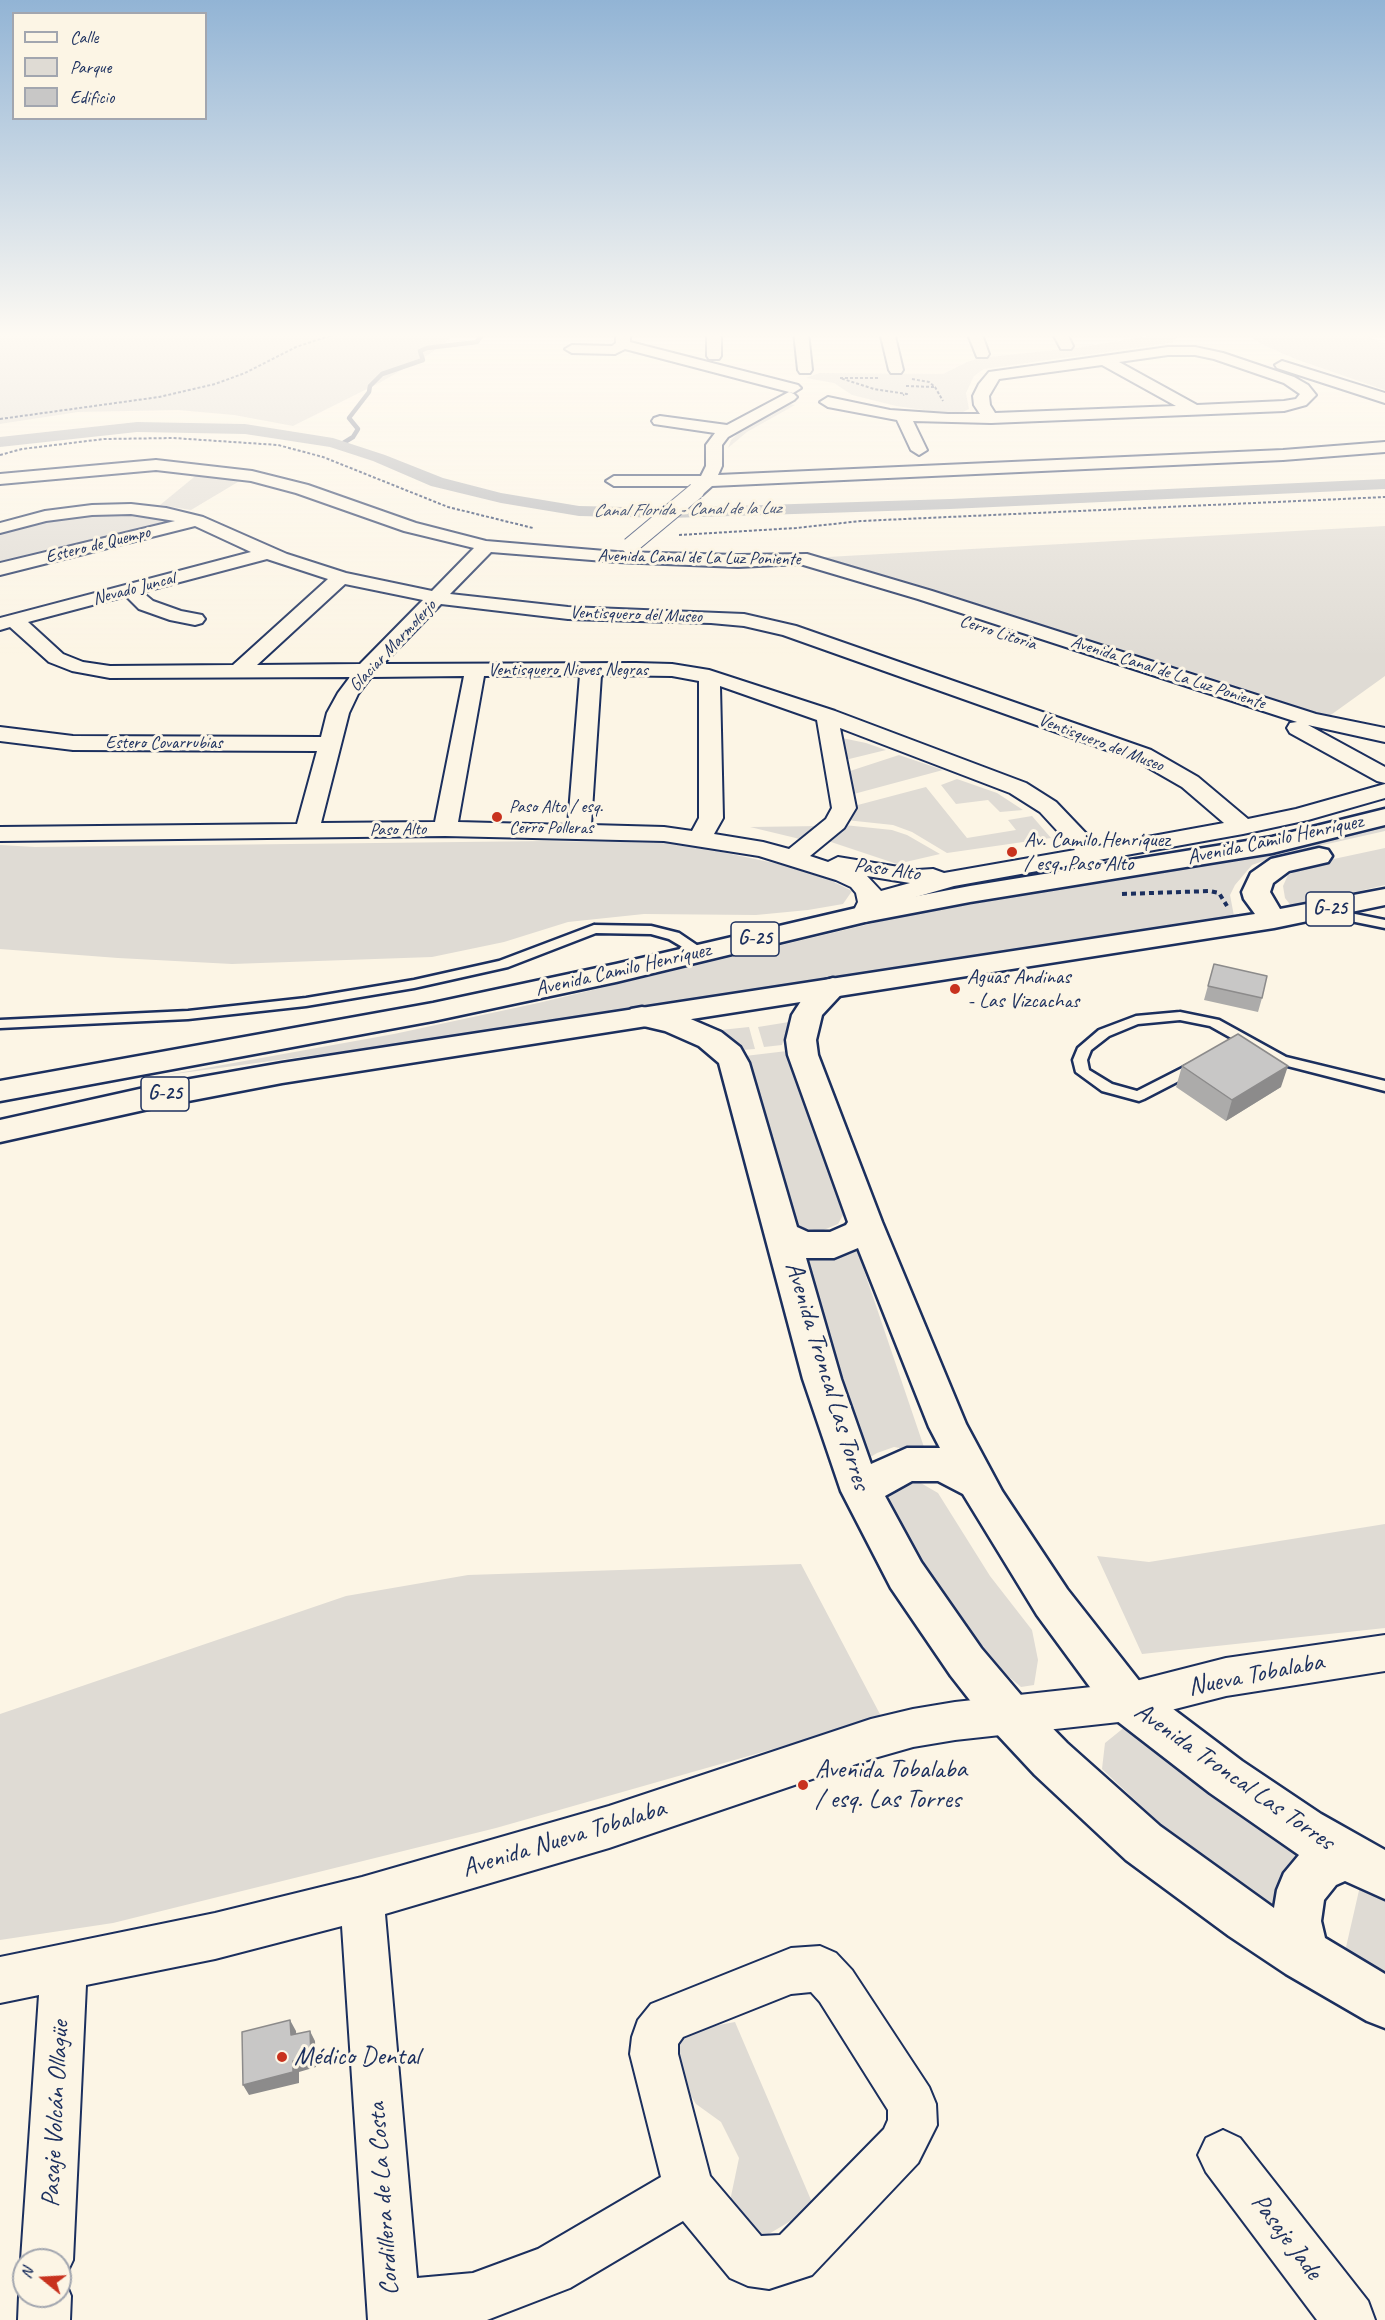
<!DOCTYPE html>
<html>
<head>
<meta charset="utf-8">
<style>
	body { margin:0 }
	#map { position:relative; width:1385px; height:2320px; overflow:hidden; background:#fcf5e5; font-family:Caveat,sans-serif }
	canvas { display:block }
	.legend { position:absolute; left:12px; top:12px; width:195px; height:108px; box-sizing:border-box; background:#fcf5e5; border:2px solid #a2a6af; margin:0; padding:8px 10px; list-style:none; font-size:18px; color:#1b2f5e }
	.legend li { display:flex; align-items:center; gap:12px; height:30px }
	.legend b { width:30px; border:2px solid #a2a6af }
	.north { position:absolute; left:12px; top:2248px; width:60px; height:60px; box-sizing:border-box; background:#fcf5e5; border:2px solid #a2a6af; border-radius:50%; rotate:288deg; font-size:16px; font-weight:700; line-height:24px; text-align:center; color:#1b2f5e }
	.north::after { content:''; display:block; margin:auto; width:21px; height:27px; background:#c8321e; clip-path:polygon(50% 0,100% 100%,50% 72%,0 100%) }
</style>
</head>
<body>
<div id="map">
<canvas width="1385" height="2320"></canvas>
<ul class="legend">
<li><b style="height:8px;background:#fcf5e5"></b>Calle</li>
<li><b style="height:16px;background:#dfdbd4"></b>Parque</li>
<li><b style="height:16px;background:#c8c7c6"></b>Edificio</li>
</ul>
<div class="north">N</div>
</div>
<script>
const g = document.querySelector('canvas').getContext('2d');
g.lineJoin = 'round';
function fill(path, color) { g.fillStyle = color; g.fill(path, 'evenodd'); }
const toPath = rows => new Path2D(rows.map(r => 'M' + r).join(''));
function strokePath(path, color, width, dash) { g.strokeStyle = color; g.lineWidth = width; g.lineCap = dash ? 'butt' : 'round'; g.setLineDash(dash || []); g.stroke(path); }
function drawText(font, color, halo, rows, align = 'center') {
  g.font = font + ' Caveat,sans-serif'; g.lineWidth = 6; g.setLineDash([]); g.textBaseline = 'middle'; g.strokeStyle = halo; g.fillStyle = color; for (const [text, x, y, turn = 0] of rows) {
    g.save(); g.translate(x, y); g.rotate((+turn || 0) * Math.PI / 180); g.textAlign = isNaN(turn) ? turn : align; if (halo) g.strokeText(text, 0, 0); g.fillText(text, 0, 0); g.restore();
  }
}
fill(toPath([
	[0,332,459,332,431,353,381,382,293,426,234,415,178,410,78,412,0,424],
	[1173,332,1177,332,1178,336,1173,342,1156,345,984,369,974,376,966,393,969,409,961,413,937,412,896,406,852,395,834,383,806,378,819,373,943,374,967,362,980,358,1082,347],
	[1245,332,1353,332,1385,343,1385,390,1298,360,1263,345],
	[787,403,795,405,747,432,728,448,731,440,742,430],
	[199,473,243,479,191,510,160,505],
	[117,512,167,518,165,522,155,526,0,563,0,532,56,518],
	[1385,526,1385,676,1321,722,809,558],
	[842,738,866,743,886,750,845,760],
	[899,755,943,770,850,795,847,772],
	[957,779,997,793,1023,810,1000,812,988,800,956,804,941,785],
	[926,787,967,838,1016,830,1008,820,1032,816,1051,838,947,853,912,832,893,825,846,820,854,806],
	[1385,824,1385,831,1283,854,1252,865,1235,885,1230,895,1234,916,494,1031,167,1075,394,1034,538,1003,899,917,1211,862,1358,833],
	[844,825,892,830,907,835,940,854,897,864,831,842,827,838],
	[822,826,804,840,750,827],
	[547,841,679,843,812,871,852,891,843,904,808,910,756,915,644,914,568,922,504,942,432,957,232,964,118,958,0,949,0,845,35,847],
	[1385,848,1385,885,1292,907,1285,898,1283,886,1288,875,1315,863],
	[789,1022,782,1045,764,1047,758,1027],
	[749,1027,755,1049,742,1050,711,1031],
	[787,1051,843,1215,838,1224,821,1231,801,1228,789,1220,745,1056],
	[855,1244,926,1453,894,1447,877,1453,861,1463,802,1252],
	[904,1482,919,1482,938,1493,990,1576,1032,1630,1038,1660,1034,1685,1021,1687,982,1654,927,1571,891,1510,888,1489],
	[1385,1524,1385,1628,1142,1654,1097,1556,1149,1562],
	[801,1564,882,1718,496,1828,113,1923,0,1940,0,1714,346,1596,468,1575],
	[1126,1726,1314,1859,1283,1917,1169,1832,1102,1769,1105,1743],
	[1360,1886,1385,1898,1385,1976,1344,1956],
	[735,2022,814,2207,752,2244,730,2201,739,2158,721,2122,696,2104,655,2037]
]), '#dfdbd4');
strokePath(toPath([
	[340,445,353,437,358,429,349,418,369,392,370,386,382,374,423,360,420,351,427,348,477,342,482,335,481,332]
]), '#767f94', 4.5);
fill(toPath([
	[137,422,245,424,333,438,385,455,443,478,501,493,579,506,670,508,950,499,1385,479,1385,489,950,509,670,518,579,516,501,503,431,486,373,461,330,447,245,434,137,432,0,447,0,437,137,422]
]), '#b2b4b8');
const service = toPath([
	[1320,907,1385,920,1385,928,1316,914,1314,911,1320,907],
	[594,925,651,926,679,933,707,952,701,956,696,955,669,939,651,934,596,933,508,967,414,988,306,1006,188,1019,0,1028,0,1020,188,1011,306,998,414,980,499,961,594,925],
	[1180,1012,1219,1020,1286,1057,1385,1081,1385,1091,1276,1063,1210,1026,1180,1020,1138,1024,1109,1036,1091,1050,1087,1060,1089,1070,1112,1084,1137,1091,1192,1063,1197,1061,1204,1066,1202,1069,1144,1099,1139,1101,1102,1091,1076,1072,1073,1060,1078,1048,1099,1030,1136,1016,1180,1012]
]);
const minor = toPath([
	[616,332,630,332,630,342,798,385,801,388,793,393,625,349,615,354,572,353,565,349,572,345,612,346,616,343,616,332],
	[707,332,721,332,721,356,719,359,709,359,707,356,707,332],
	[794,332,808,332,812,370,810,373,800,373,798,370,794,332],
	[880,332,894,332,903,370,901,373,891,373,889,370,880,332],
	[967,332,981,332,989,354,987,357,977,357,967,332],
	[1052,332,1066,332,1073,346,1071,349,1061,349,1052,332],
	[1168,347,1195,347,1223,353,1294,377,1308,385,1316,395,1306,405,1284,411,991,423,913,421,927,450,919,455,911,450,897,420,828,407,820,402,828,397,890,410,948,414,980,414,974,405,973,396,979,384,989,372,1168,347],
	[1168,355,1195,355,1214,359,1284,383,1300,394,1296,399,1284,401,1197,405,1119,362,1168,355],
	[1102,365,1176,406,995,413,990,405,989,396,999,379,1102,365],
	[1282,361,1385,393,1385,403,1277,368,1275,365,1282,361],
	[789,392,794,394,797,397,794,400,728,437,722,445,722,466,718,475,1283,450,1385,442,1385,452,1283,460,712,486,702,495,696,496,690,495,687,491,691,486,614,486,606,481,614,476,701,476,706,466,706,445,715,433,654,424,652,421,654,418,660,416,727,425,789,392],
	[156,460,252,471,308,485,416,523,486,541,617,552,738,555,807,554,932,591,1316,714,1385,728,1385,742,1308,725,1385,767,1385,783,1377,781,1290,733,1287,728,1290,723,1297,722,918,599,800,564,738,567,617,562,491,552,450,594,568,607,744,614,796,626,1151,750,1198,777,1248,819,1296,809,1385,784,1385,798,1308,820,1243,834,954,886,881,907,874,919,865,922,856,919,852,914,858,902,856,893,851,887,836,880,759,856,664,841,445,836,0,841,0,827,297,824,317,751,73,750,0,741,0,727,73,736,321,737,327,713,338,693,350,677,110,678,72,671,49,662,10,627,0,630,0,618,251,552,195,526,0,575,0,563,175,521,131,514,92,515,46,521,0,533,0,523,45,511,92,505,131,504,166,508,203,517,287,554,346,573,432,591,474,548,404,531,296,493,251,481,156,470,0,484,0,474,156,460],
	[267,559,328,579,233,665,110,666,83,662,63,654,28,622,126,596,139,609,170,620,195,625,202,623,205,619,202,615,181,611,153,601,142,592,267,559],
	[345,584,423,600,360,664,257,665,345,584],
	[441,604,568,619,711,623,744,626,783,635,1135,760,1182,787,1224,823,1098,846,1056,802,1026,783,835,711,709,670,672,664,636,663,383,664,441,604],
	[580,675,568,825,458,822,484,676,580,675],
	[601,675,672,676,699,681,699,818,692,831,664,827,591,825,601,675],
	[464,676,435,822,321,823,349,713,358,694,371,677,464,676],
	[720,686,817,720,832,808,826,819,789,849,763,842,714,834,723,818,720,686],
	[840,728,1010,793,1040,812,1075,850,944,873,933,869,917,870,838,857,828,862,810,856,844,828,856,808,840,728],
	[867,876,910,883,881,891,867,876],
	[1385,1635,1385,1671,1226,1696,1128,1721,955,1740,913,1747,871,1759,609,1848,385,1914,417,2278,473,2273,538,2249,661,2177,630,2054,632,2037,638,2020,651,2004,791,1948,820,1946,836,1953,852,1970,929,2087,936,2104,937,2125,918,2163,812,2275,769,2289,748,2286,730,2278,683,2221,570,2288,487,2320,368,2320,342,1926,215,1959,86,1985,73,2260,64,2279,71,2296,70,2320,18,2320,19,2296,24,2284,24,2296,60,2296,60,2260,24,2260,24,2266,21,2260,39,1995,0,2003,0,1957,215,1913,362,1877,609,1806,871,1719,913,1709,955,1702,1128,1683,1226,1658,1385,1635],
	[811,1992,820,2002,888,2110,888,2120,884,2129,780,2235,761,2236,710,2176,678,2054,678,2044,683,2037,791,1994,811,1992],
	[1223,2130,1240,2138,1368,2301,1375,2320,1317,2320,1206,2172,1198,2155,1206,2138,1223,2130]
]);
const tertiary = toPath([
	[833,978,843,981,848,987,822,1015,816,1040,818,1055,882,1222,966,1424,1002,1491,1067,1589,1144,1687,1242,1761,1321,1814,1385,1850,1385,1899,1345,1881,1336,1885,1324,1900,1321,1921,1325,1938,1385,1974,1385,2028,1367,2021,1286,1974,1229,1936,1126,1860,1035,1775,994,1731,951,1676,891,1588,841,1491,803,1379,719,1063,699,1046,665,1031,631,1023,627,1016,631,1009,642,1007,686,1017,721,1032,740,1047,749,1063,797,1227,808,1232,830,1232,846,1225,848,1222,788,1055,786,1040,792,1015,803,998,823,981,833,978],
	[858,1248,929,1427,940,1448,907,1448,871,1464,841,1379,806,1258,834,1258,858,1248],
	[912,1481,938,1481,963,1494,1037,1615,1112,1717,1210,1793,1299,1855,1284,1873,1277,1890,1274,1908,1160,1826,1067,1743,1026,1701,981,1648,921,1562,885,1496,912,1481]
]);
const primary = toPath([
	[1385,809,1385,825,1272,853,970,902,865,922,616,982,433,1021,0,1101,0,1081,433,1003,616,964,865,906,970,886,1272,837,1385,809],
	[1319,848,1328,850,1332,856,1328,862,1289,871,1273,883,1270,892,1280,909,1385,889,1385,905,1274,928,282,1083,162,1106,0,1142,0,1120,162,1084,282,1063,1255,914,1244,899,1242,892,1251,873,1271,859,1319,848]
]);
strokePath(service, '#1b2f5e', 5);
strokePath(minor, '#1b2f5e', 4);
strokePath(tertiary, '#1b2f5e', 5);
strokePath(primary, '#1b2f5e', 5);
strokePath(toPath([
	[878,378,840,378,874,389,907,394,903,395],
	[912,379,929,382,935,387,943,401],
	[906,386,934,387],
	[0,419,159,397,215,384,245,373,296,347,341,332],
	[0,455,22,449,104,439,173,438,278,445,323,457,448,507,533,528],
	[679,535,796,528,861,521,1385,497]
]), '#1b2f5e', 2, [3, 2]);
strokePath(toPath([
	[1122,894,1210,891,1219,893,1227,906]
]), '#1b2f5e', 4, [5, 4]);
fill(service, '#fcf5e5');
fill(minor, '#fcf5e5');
fill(tertiary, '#fcf5e5');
fill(primary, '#fcf5e5');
const minorBridge = toPath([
	[630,546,696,491]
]);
strokePath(minorBridge, '#1b2f5e', 18, []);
strokePath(minorBridge, '#fcf5e5', 16);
fill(toPath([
	[1214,964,1262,998,1258,1012,1204,1000],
	[1182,1066,1281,1087,1226,1121,1176,1087]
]), '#acabaa');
fill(toPath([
	[1288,1066,1281,1087,1226,1121,1232,1100],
	[290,2020,296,2031,297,2046,291,2035],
	[310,2031,315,2041,316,2067,299,2072,299,2083,249,2095,243,2085,293,2061]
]), '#8c8b8b');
const building = toPath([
	[1214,964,1267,976,1262,998,1208,986,1214,964],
	[1238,1034,1288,1066,1232,1100,1182,1066,1238,1034],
	[290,2020,291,2035,310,2031,311,2057,293,2061,293,2072,243,2085,242,2032,290,2020]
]);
fill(building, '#c8c7c6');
strokePath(building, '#8c8b8b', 1.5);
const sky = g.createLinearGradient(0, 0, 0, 657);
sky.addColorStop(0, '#92b4d5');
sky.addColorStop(0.51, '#fefaf3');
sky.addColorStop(1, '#fefaf300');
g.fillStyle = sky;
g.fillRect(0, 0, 1385, 657);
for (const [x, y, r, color] of [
	[497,817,6,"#c8321e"],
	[1012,852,6,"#c8321e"],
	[955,989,6,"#c8321e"],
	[803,1785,6,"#c8321e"],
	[282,2057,6,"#c8321e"]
]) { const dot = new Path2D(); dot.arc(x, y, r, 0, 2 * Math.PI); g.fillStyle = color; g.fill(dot); strokePath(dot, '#fcf5e5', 2); }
drawText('italic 18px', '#485779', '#fcf5e5', [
	["Canal Florida - Canal de la Luz",687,510,-1]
]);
drawText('18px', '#1b2f5e', '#fcf5e5', [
	["Estero de Quempo",98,545,-14],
	["Avenida Canal de La Luz Poniente",699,558,1],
	["Nevado Juncal",134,589,-15],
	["Ventisquero del Museo",636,615,2],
	["Cerro Litoria",998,633,18],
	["Glaciar Marmolerjo",393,646,-47],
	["Ventisquero Nieves Negras",568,670],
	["Avenida Canal de La Luz Poniente",1168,673,18],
	["Estero Covarrubias",164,743],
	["Ventisquero del Museo",1101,743,21],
	["Paso Alto",398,830,-1]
]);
drawText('18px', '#1b2f5e', '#fcf5e5', [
	["Paso Alto / esq.",509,807],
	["Cerro Polleras",509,828]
], 'left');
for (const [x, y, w] of [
	[1330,909,48],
	[755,939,48],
	[165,1094,48]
]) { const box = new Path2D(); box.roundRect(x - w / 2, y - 17, w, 34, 4.5); g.fillStyle = '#fcf5e5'; g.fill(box); strokePath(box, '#1b2f5e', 1.5); }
drawText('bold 20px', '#1b2f5e', null, [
	["G-25",1330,909],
	["G-25",755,939],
	["G-25",165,1094]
]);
drawText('21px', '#1b2f5e', '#fcf5e5', [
	["Av. Camilo Henríquez",1024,840],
	["/ esq. Paso Alto",1024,864],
	["Aguas Andinas",967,977],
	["- Las Vizcachas",967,1001]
], 'left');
drawText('21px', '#1b2f5e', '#fcf5e5', [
	["Avenida Camilo Henríquez",1275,840,-12],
	["Paso Alto",887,870,8],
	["Avenida Camilo Henríquez",623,970,-13]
]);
drawText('26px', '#1b2f5e', '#fcf5e5', [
	["Avenida Troncal Las Torres",827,1376,73],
	["Nueva Tobalaba",1256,1675,-11],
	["Avenida Troncal Las Torres",1234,1777,35],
	["Avenida Nueva Tobalaba",564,1839,-17],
	["Pasaje Volcán Ollagüe",56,2114,-87],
	["Cordillera de La Costa",384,2199,-94],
	["Pasaje Jade",1286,2237,53]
]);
drawText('26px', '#1b2f5e', '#fcf5e5', [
	["Avenida Tobalaba",815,1770],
	["/ esq. Las Torres",815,1800],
	["Médico Dental",294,2057]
], 'left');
</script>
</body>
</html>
